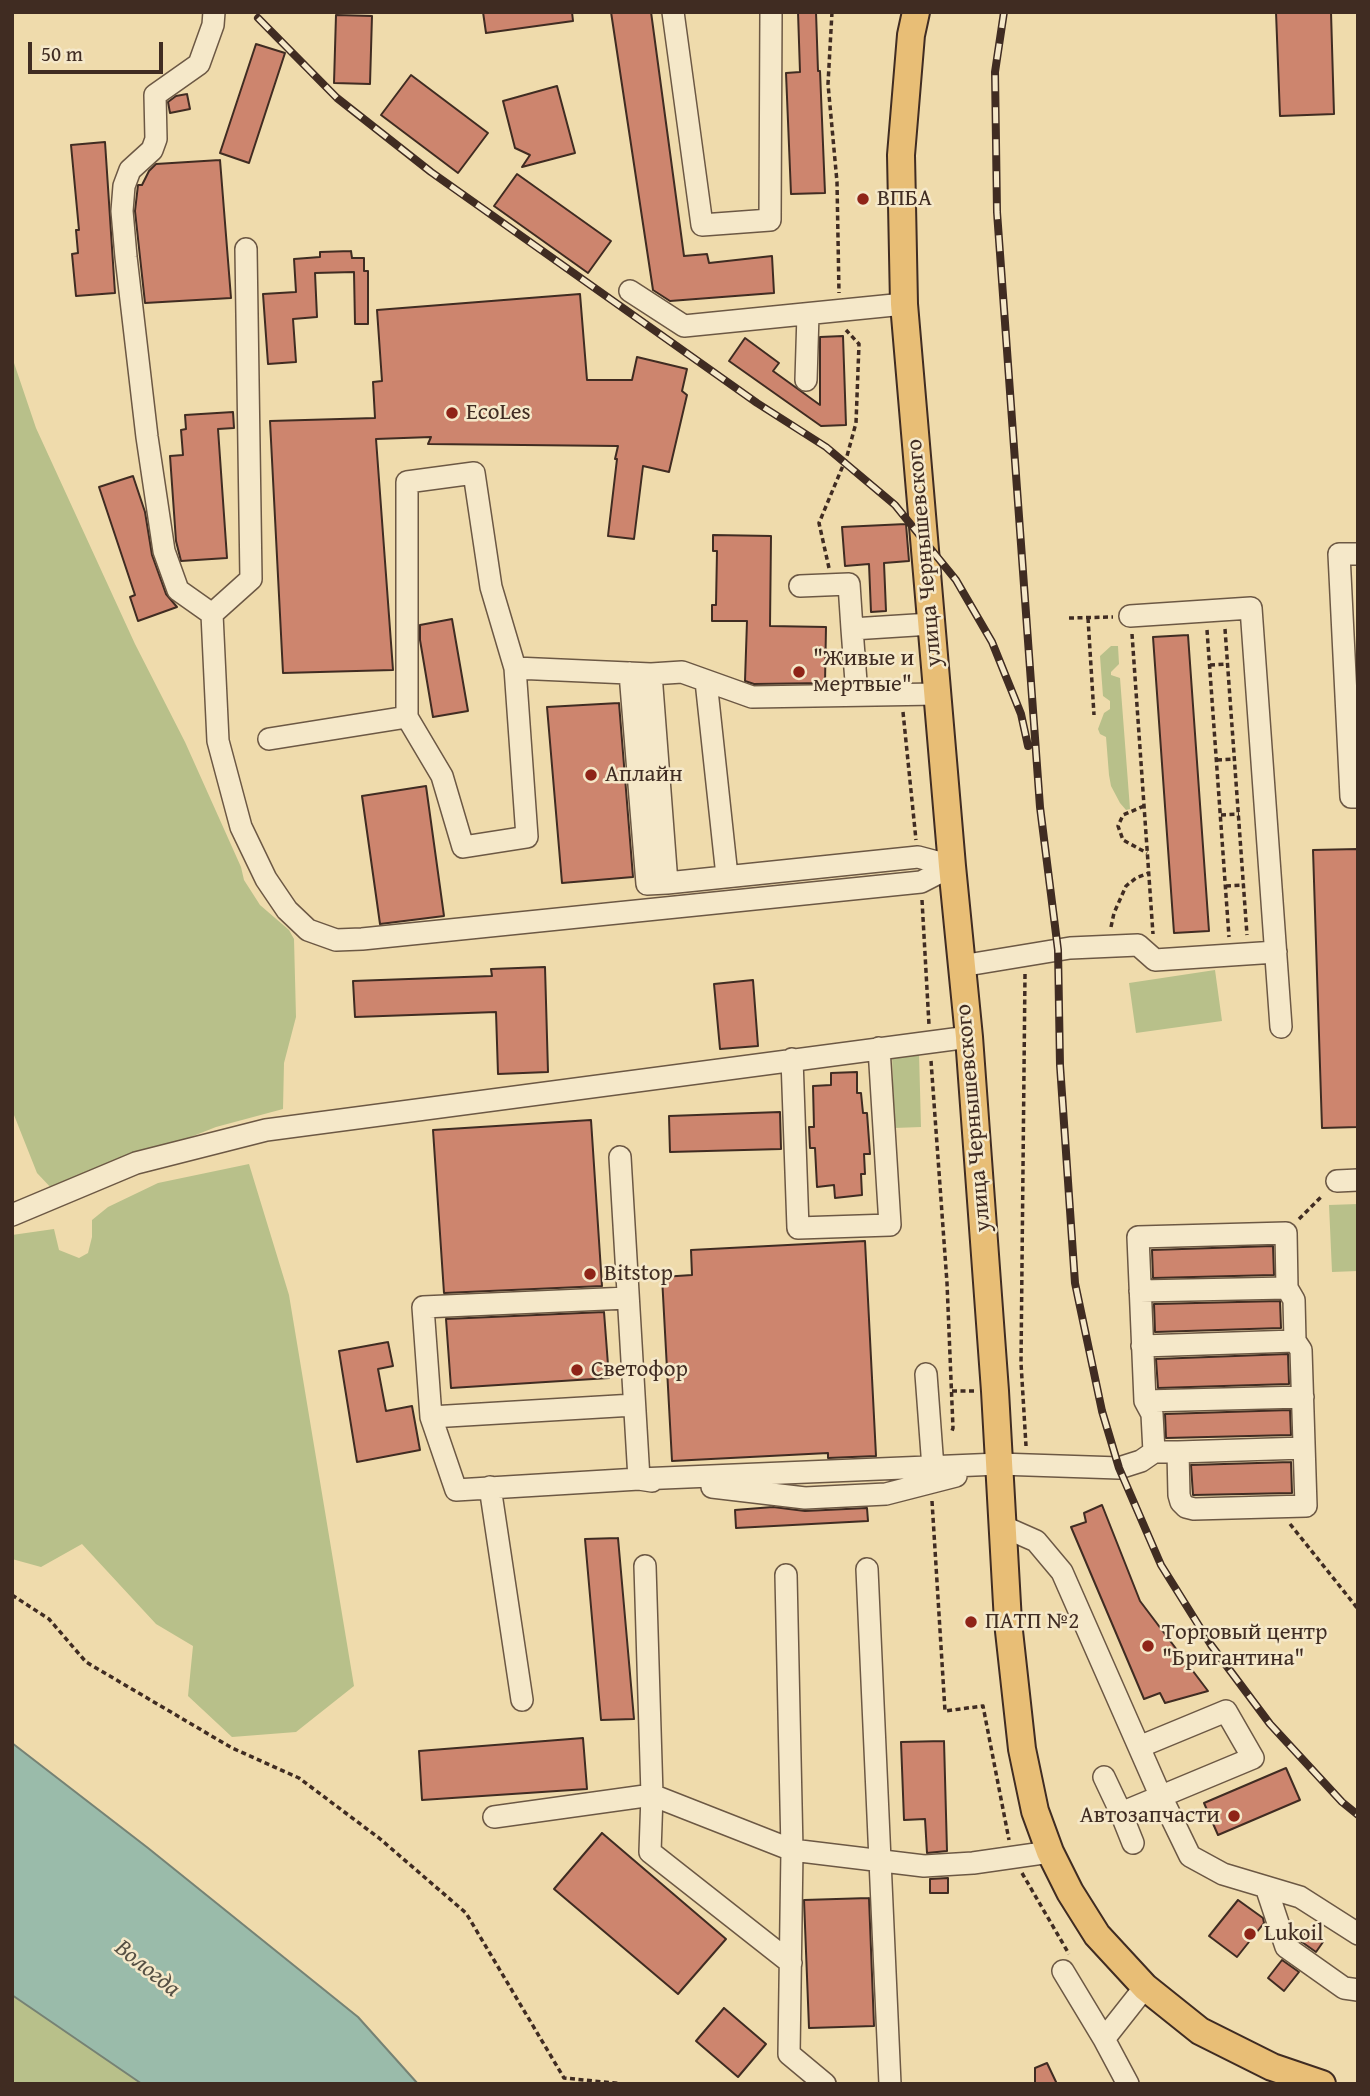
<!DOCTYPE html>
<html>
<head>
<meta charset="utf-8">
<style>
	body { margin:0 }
	#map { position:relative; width:1370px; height:2096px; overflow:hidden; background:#efdbac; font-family:"Gentium Book Plus",serif }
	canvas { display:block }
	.frame { position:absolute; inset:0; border:14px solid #402c22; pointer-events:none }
	.scale { position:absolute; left:28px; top:42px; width:135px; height:32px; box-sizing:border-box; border:4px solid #402c22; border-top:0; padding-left:9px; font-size:21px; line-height:24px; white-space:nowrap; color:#402c22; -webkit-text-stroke:5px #f5e8c9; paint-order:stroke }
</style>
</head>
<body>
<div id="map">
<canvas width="1370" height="2096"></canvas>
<div class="frame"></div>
<div class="scale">50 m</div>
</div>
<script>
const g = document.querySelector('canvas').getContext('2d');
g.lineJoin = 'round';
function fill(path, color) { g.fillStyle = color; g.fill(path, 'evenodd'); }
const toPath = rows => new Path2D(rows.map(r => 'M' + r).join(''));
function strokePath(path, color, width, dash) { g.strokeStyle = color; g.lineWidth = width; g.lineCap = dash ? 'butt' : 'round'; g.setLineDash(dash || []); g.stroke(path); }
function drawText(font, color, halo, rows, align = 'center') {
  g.font = font + ' "Gentium Book Plus",serif'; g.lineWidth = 5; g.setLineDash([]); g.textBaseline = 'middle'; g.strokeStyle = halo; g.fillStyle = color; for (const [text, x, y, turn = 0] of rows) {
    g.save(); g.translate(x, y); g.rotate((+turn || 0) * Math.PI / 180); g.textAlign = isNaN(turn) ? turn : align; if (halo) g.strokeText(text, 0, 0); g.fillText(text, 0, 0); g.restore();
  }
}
fill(toPath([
	[12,357,36,428,135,644,185,742,241,867,244,880,260,905,289,930,294,939,296,1017,284,1063,283,1109,216,1127,54,1191,37,1173,12,1110],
	[1111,646,1118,646,1119,664,1111,672,1111,675,1120,678,1130,809,1126,810,1120,803,1111,786,1109,775,1106,737,1100,734,1098,729,1104,713,1110,709,1110,701,1103,696,1100,656],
	[1215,970,1222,1021,1136,1033,1129,983],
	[892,1053,919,1053,921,1127,894,1128],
	[249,1164,289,1295,354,1686,296,1732,232,1737,188,1696,193,1646,156,1624,82,1544,41,1567,12,1559,12,1235,54,1229,59,1250,79,1258,88,1253,92,1237,92,1220,108,1207,158,1183],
	[1358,1204,1358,1271,1332,1272,1329,1205],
	[12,1995,142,2084,12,2084]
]), '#b8c08a');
const water = toPath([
	[12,1743,148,1848,358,2017,418,2084,142,2084,12,1995,12,1743]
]);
fill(water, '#9abbaa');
strokePath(water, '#768274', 2);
const building = toPath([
	[483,12,572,12,573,21,486,33,483,12],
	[611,12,651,12,684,256,707,254,709,263,772,256,774,293,670,301,653,290,611,12],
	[798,12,816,12,818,71,820,71,825,193,791,194,786,73,800,72,798,12],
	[1276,12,1331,12,1334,114,1280,116,1276,12],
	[336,15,372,16,370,84,334,83,336,15],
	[256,44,285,53,249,163,220,153,256,44],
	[411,75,488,133,458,173,381,115,411,75],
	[557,86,575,153,522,167,530,155,515,148,503,101,557,86],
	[187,94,190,109,170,113,168,102,176,96,187,94],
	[105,142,115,293,76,296,72,254,78,253,76,230,79,230,71,145,105,142],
	[220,160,231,298,145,303,135,211,138,185,142,185,149,171,156,164,220,160],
	[517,174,611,241,588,273,494,206,517,174],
	[351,251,352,258,364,258,364,271,368,271,368,324,355,324,354,272,315,273,317,317,293,319,296,362,268,364,263,294,296,292,294,259,320,257,320,252,351,251],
	[580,294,587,380,632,380,637,357,687,369,682,391,687,395,669,472,643,466,634,539,608,536,617,459,615,459,618,446,428,444,431,437,376,439,393,670,283,673,270,421,375,418,373,382,382,381,377,310,580,294],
	[843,336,846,425,821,426,729,361,745,338,779,363,773,371,820,405,820,337,843,336],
	[233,412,234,428,218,429,227,558,181,561,176,541,170,456,183,455,181,430,186,429,185,415,233,412],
	[133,476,145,512,152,555,166,594,177,607,138,621,130,597,135,595,99,487,133,476],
	[906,524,909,561,884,563,886,611,871,612,869,564,845,566,842,527,906,524],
	[713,535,771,536,770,626,826,627,825,683,754,684,745,681,747,621,712,621,712,605,716,605,717,551,713,551,713,535],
	[452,619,468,711,433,717,420,640,420,625,452,619],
	[1188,635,1209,931,1174,933,1153,637,1188,635],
	[619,703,633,877,562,883,547,707,619,703],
	[426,786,444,916,380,924,362,796,426,786],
	[1358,849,1358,1127,1322,1128,1313,850,1358,849],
	[545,967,548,1072,498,1074,496,1012,355,1017,353,981,492,976,491,969,545,967],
	[753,980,758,1046,720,1049,714,984,753,980],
	[857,1072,857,1093,861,1093,863,1113,867,1113,870,1154,864,1154,865,1174,861,1174,862,1195,835,1198,834,1185,817,1187,815,1148,810,1148,809,1127,814,1127,813,1086,831,1085,831,1073,857,1072],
	[780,1112,781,1149,670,1152,669,1116,780,1112],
	[591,1120,602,1286,444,1293,433,1130,591,1120],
	[865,1241,876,1456,828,1458,828,1453,672,1461,662,1277,692,1275,691,1250,865,1241],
	[1273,1246,1274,1275,1153,1278,1152,1250,1273,1246],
	[1280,1301,1281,1328,1155,1332,1154,1304,1280,1301],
	[604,1312,609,1378,451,1388,446,1319,604,1312],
	[388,1342,393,1366,378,1369,386,1411,412,1406,420,1450,357,1462,339,1351,388,1342],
	[1288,1354,1289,1384,1158,1388,1156,1359,1288,1354],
	[1290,1410,1291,1435,1166,1438,1165,1414,1290,1410],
	[1291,1462,1292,1493,1193,1495,1191,1465,1291,1462],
	[1102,1505,1140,1601,1208,1691,1165,1703,1160,1693,1144,1699,1071,1527,1086,1522,1084,1513,1102,1505],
	[773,1507,805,1511,867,1508,868,1521,736,1528,735,1510,773,1507],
	[618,1538,634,1719,601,1720,585,1539,618,1538],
	[583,1738,587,1789,422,1800,419,1751,583,1738],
	[944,1741,947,1851,927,1853,925,1819,904,1820,901,1742,944,1741],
	[1286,1768,1300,1800,1218,1835,1204,1803,1286,1768],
	[602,1833,726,1939,678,1994,554,1889,602,1833],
	[948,1878,948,1893,930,1893,930,1879,948,1878],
	[869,1898,874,2026,809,2028,804,1900,869,1898],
	[1238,1900,1263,1918,1264,1923,1237,1957,1209,1936,1238,1900],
	[1307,1930,1323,1942,1316,1952,1299,1940,1307,1930],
	[1282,1960,1299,1972,1284,1991,1268,1978,1282,1960],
	[724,2008,766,2044,738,2077,696,2041,724,2008],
	[1047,2063,1057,2084,1035,2084,1035,2068,1047,2063]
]);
fill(building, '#cd856e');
strokePath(building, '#402c22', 2);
const minor = toPath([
	[214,12,213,25,199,64,155,95,156,139,152,150,130,170,124,186,122,211,126,257,147,437,164,551,178,590,212,614,218,741,241,827,266,879,287,910,308,930,336,940,362,939,921,882,952,866],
	[673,12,702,225,770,220,771,12],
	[630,291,684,326,904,304],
	[806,380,808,314],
	[1358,554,1339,554,1351,797,1358,797],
	[800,586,849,584,852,629],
	[212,614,251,579,246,249],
	[1130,616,1251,608,1281,1027],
	[630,673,647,884,667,883],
	[651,674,667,883,918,857,952,866],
	[706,681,727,876],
	[857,695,852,629,931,624],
	[407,717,442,776,463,847,527,837,515,668],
	[269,739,407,717,407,482,474,473,491,587,515,668,651,674,682,672,752,697,937,694],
	[961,966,1070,948,1138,945,1155,960,1276,952],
	[792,1059,798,1228,890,1225,879,1048],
	[620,1157,639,1479,999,1464,1119,1468,1141,1461,1154,1452,1178,1452,1179,1495,1181,1502,1186,1507,1194,1509,1306,1506,1301,1350,1295,1341,1294,1300,1287,1288,1286,1233,1138,1237,1145,1401,1152,1414,1154,1452],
	[1337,1181,1358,1180],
	[12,1215,136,1163,266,1130,969,1037],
	[1140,1291,1287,1288],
	[628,1298,423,1307,431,1417,634,1405],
	[1142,1346,1295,1341],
	[926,1374,933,1468],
	[1145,1401,1303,1397],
	[431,1417,456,1490,639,1479,652,1481],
	[1178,1452,1304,1448],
	[490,1487,522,1700],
	[712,1487,805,1498,886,1494,956,1476],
	[1002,1526,1036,1541,1062,1572,1157,1788,1190,1856,1223,1874,1300,1897,1358,1934],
	[645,1566,652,1795,650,1852,791,1963],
	[867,1569,890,2084],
	[786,1575,792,1850,789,2054,825,2084],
	[1104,1777,1121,1813,1253,1758,1226,1711,1139,1747],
	[1121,1813,1133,1843],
	[494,1817,652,1795,792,1850,924,1866,973,1863,1050,1852],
	[1266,1887,1286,1947,1344,1988,1358,1990],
	[1063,1971,1104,2039],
	[1128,2084,1104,2039,1145,1987]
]);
const major = toPath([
	[916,12,911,35,901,155,904,304,952,866,969,1037,995,1391,1008,1622,1022,1749,1035,1811,1050,1852,1070,1892,1097,1935,1145,1987,1200,2031,1272,2067,1322,2084]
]);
strokePath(minor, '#6c5844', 24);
strokePath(major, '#402c22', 30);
strokePath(toPath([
	[832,12,828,84,837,182,839,293],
	[829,568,819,523,847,456,856,423,859,344,846,330],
	[1069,618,1113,617],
	[1088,618,1094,715],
	[1225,629,1247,935],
	[1207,630,1229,937],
	[1132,634,1153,934],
	[1210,665,1227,664],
	[903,712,916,840],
	[1217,760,1235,759],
	[1144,806,1123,815,1118,826,1123,840,1147,853],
	[1221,815,1239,814],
	[1226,886,1244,885],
	[922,900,929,1025],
	[1111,927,1114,913,1126,886,1136,878,1149,873],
	[1025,974,1021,1363,1026,1446],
	[931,1061,947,1283,953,1428,951,1434],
	[1299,1219,1323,1195],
	[952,1391,974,1391],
	[932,1501,945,1711,983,1706,1009,1840],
	[1290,1524,1358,1609],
	[12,1595,49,1619,86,1662,232,1748,299,1778,379,1838,466,1913,564,2078,624,2084],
	[1022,1873,1069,1954]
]), '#402c22', 3.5, [5, 3.5]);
strokePath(minor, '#f5e8c9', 21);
strokePath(major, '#e8be76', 26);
const rail = toPath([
	[1004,12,995,72,997,212,1040,807,1058,950,1060,1065,1075,1283,1102,1411,1119,1468,1161,1565,1211,1645,1270,1724,1342,1802,1358,1815],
	[258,18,337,98,431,172,757,403,826,447,895,505,956,580,992,642,1021,714,1028,746]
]);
strokePath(rail, '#402c22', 8);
strokePath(rail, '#f5e8c9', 5, [16]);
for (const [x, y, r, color] of [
	[863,199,7,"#8f2418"],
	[452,413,7,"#8f2418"],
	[799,672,7,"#8f2418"],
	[591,775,7,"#8f2418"],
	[590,1274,7,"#8f2418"],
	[577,1370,7,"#8f2418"],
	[971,1622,7,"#8f2418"],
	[1148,1646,7,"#8f2418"],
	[1234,1816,7,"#8f2418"],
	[1250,1934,7,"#8f2418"]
]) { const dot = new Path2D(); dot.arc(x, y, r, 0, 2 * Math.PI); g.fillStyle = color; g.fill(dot); strokePath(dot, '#f5e8c9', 2.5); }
drawText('23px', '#402c22', '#f5e8c9', [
	["ВПБА",877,199],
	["EcoLes",466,413],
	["\"Живые и",813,659],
	["мертвые\"",813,685],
	["Аплайн",605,775],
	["Bitstop",604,1274],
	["Светофор",591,1370],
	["ПАТП №2",985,1622],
	["Торговый центр",1162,1633],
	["\"Бригантина\"",1162,1659],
	["Автозапчасти",1220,1816,"right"],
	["Lukoil",1264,1934]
], 'left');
drawText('23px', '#402c22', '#f5e8c9', [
	["улица Чернышевского",925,553,-95],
	["улица Чернышевского",974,1118,-95]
]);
drawText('italic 24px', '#565044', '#f5e8c9', [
	["Вологда",147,1969,39]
]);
</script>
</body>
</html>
